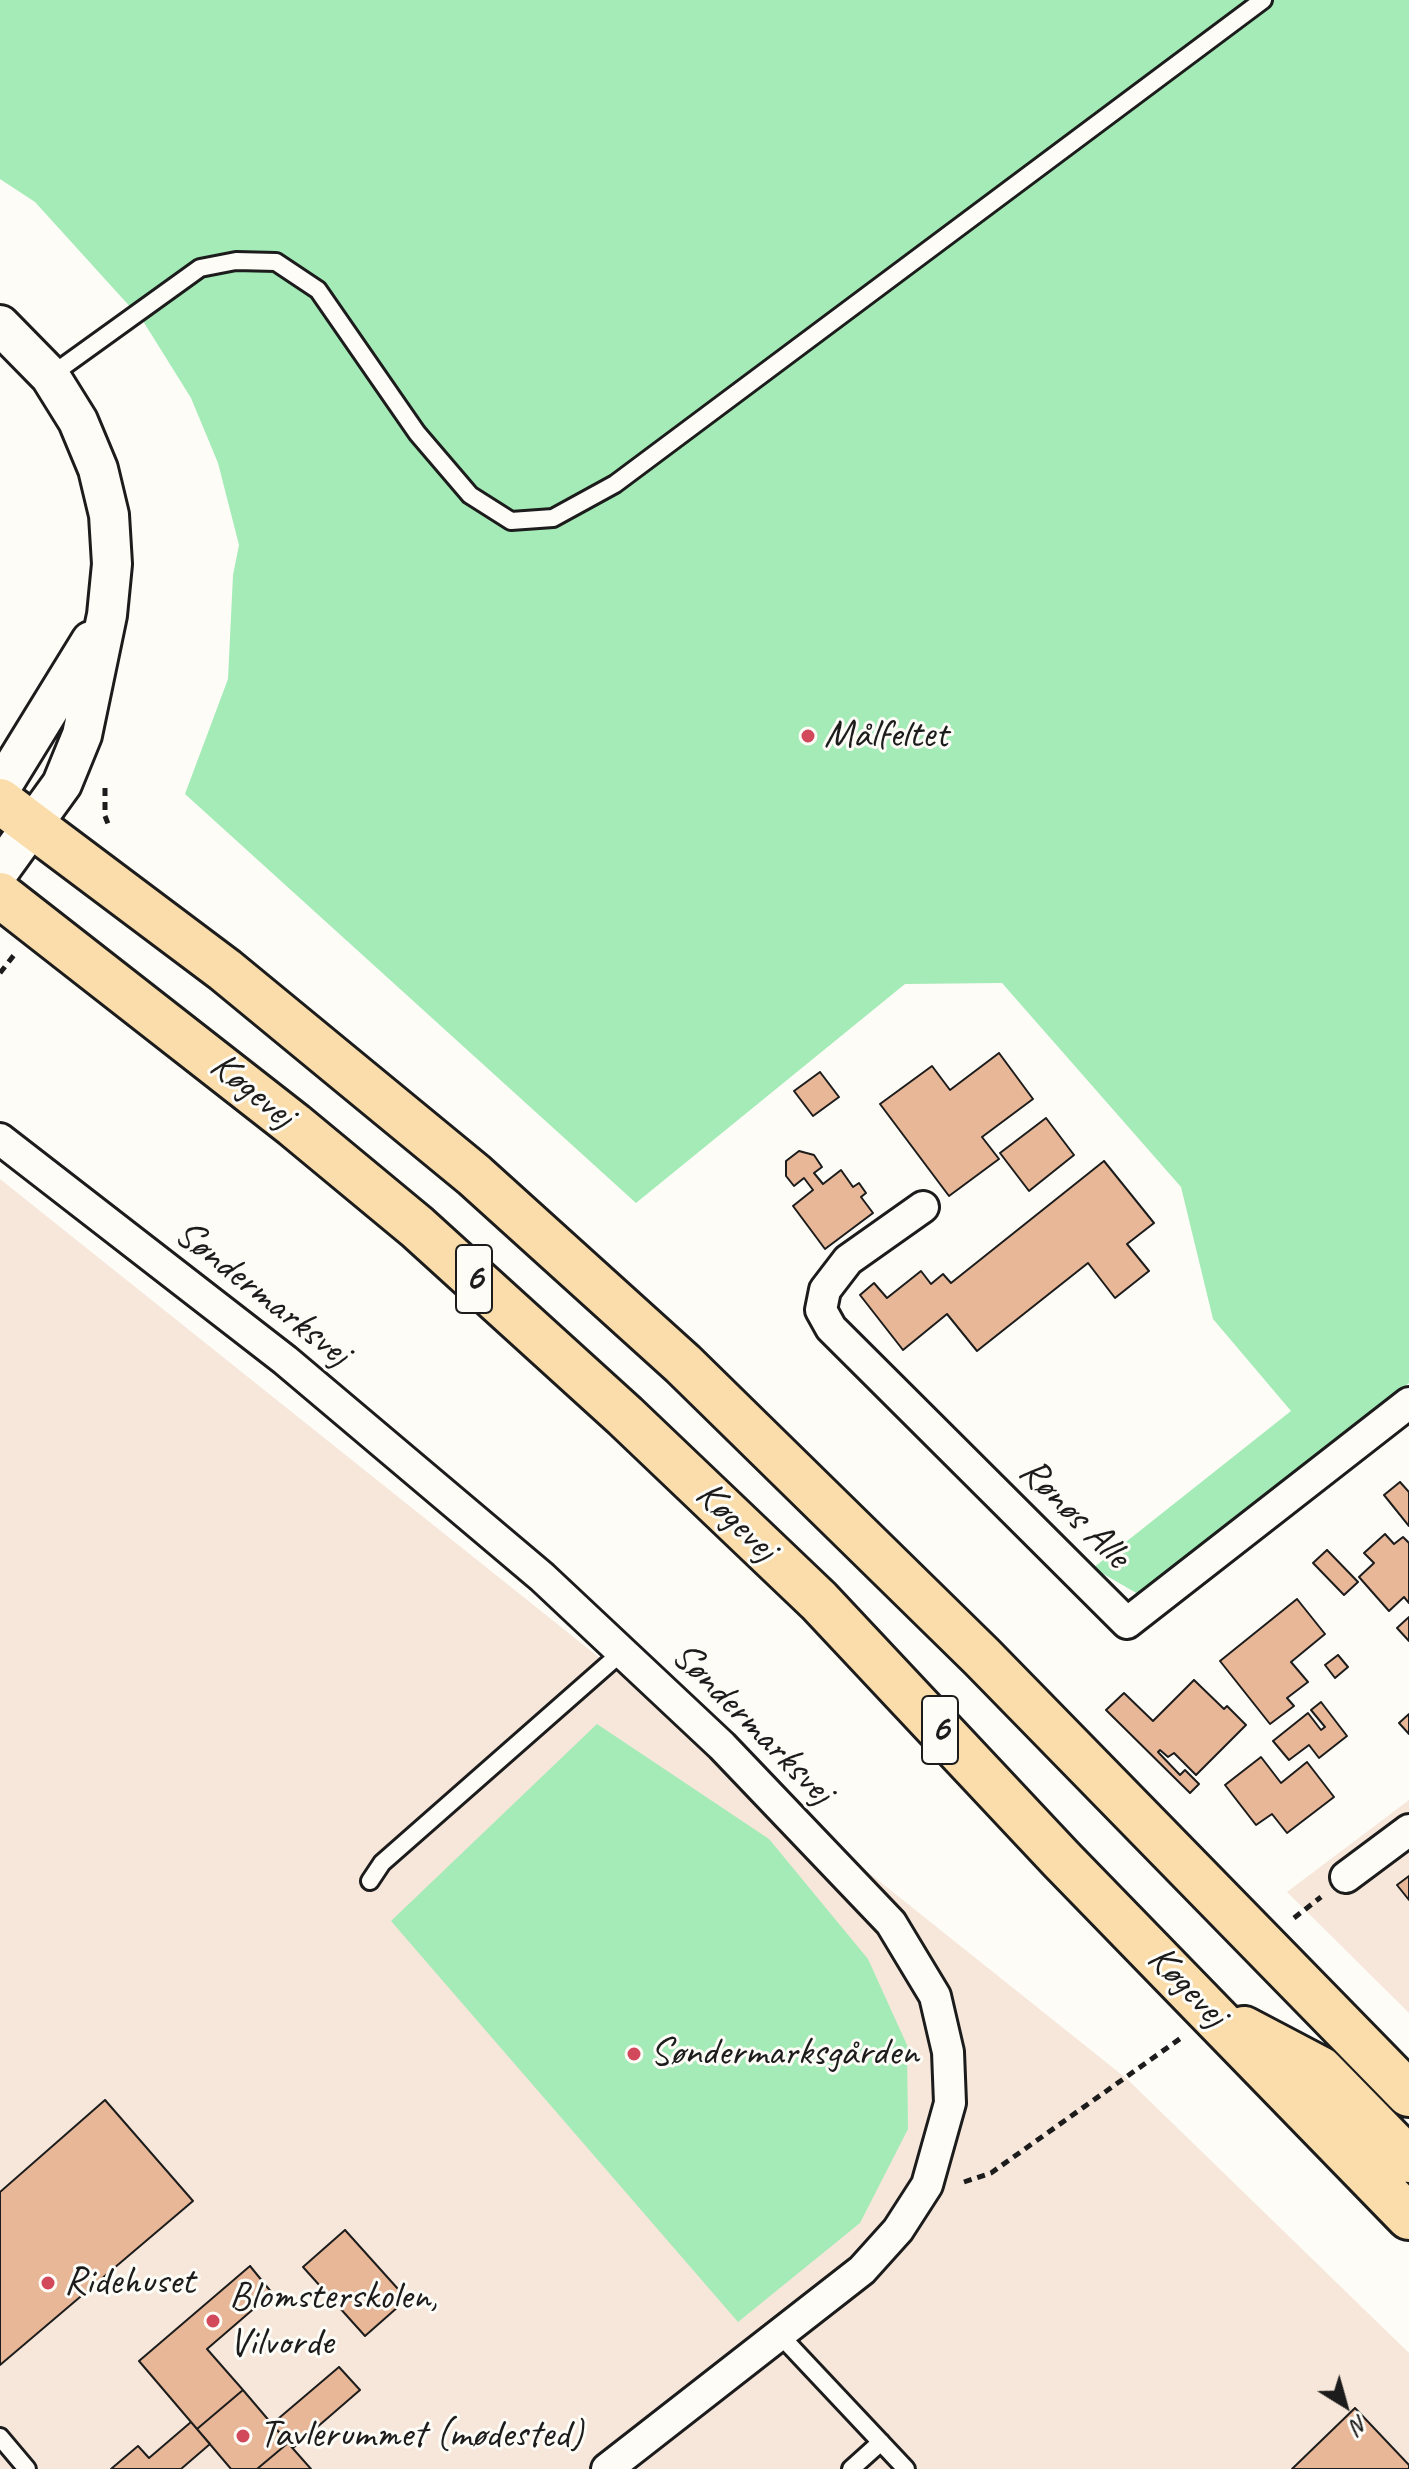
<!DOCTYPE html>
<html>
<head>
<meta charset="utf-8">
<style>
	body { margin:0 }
	#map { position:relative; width:1409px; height:2469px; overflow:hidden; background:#fdfcf7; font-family:Caveat,sans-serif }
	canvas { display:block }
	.north { position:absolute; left:1305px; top:2365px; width:80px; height:80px; -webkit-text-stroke:6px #fdfcf7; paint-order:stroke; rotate:143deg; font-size:22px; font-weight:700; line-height:32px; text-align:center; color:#1c1c1c }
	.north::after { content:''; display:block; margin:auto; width:28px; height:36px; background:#1c1c1c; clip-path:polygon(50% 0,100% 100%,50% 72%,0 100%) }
</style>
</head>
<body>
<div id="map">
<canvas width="1409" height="2469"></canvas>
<div class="north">N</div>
</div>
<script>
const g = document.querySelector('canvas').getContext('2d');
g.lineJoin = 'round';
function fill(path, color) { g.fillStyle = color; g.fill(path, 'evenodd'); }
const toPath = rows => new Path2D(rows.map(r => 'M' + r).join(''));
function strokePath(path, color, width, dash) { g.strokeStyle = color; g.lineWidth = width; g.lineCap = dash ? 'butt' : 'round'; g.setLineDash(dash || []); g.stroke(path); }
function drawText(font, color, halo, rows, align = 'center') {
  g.font = font + ' Caveat,sans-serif'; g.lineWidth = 6; g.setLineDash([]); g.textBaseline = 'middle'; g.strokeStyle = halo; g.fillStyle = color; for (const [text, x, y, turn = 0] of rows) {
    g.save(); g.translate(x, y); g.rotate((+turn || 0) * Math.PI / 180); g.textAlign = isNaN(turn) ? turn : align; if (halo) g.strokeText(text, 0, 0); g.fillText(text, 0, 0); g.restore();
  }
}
fill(toPath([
	[0,1179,1127,2079,1409,2353,1409,2469,0,2469],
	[1409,1800,1409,2013,1287,1892]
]), '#f6e7da');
fill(toPath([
	[0,0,1409,0,1409,1383,1145,1598,1093,1568,1291,1411,1213,1319,1181,1187,1002,983,905,984,636,1203,185,794,228,679,233,575,239,545,218,463,191,398,143,321,35,202,0,179],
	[597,1724,769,1839,868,1959,907,2045,908,2129,860,2223,738,2322,391,1921]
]), '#a5ebb7');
const building = toPath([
	[999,1053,1033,1099,982,1137,999,1159,949,1196,880,1104,932,1066,950,1090,999,1053],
	[820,1072,839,1097,813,1116,794,1091,820,1072],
	[1046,1118,1074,1155,1029,1191,1000,1153,1046,1118],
	[799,1151,814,1155,822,1167,814,1173,823,1184,841,1170,853,1187,859,1183,866,1193,861,1197,873,1213,825,1249,793,1206,813,1190,804,1178,794,1186,786,1176,786,1161,799,1151],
	[1104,1161,1154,1223,1127,1244,1149,1271,1115,1298,1088,1263,977,1351,947,1314,903,1350,860,1295,874,1283,887,1298,921,1271,931,1284,943,1274,951,1283,1104,1161],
	[1400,1482,1409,1492,1409,1526,1384,1495,1400,1482],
	[1385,1534,1394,1544,1403,1537,1409,1543,1409,1603,1404,1597,1389,1611,1359,1577,1374,1563,1364,1553,1385,1534],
	[1327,1550,1358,1582,1344,1595,1313,1563,1327,1550],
	[1297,1599,1325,1634,1291,1662,1308,1682,1287,1698,1294,1706,1270,1724,1220,1661,1297,1599],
	[1409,1617,1409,1641,1397,1628,1409,1617],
	[1338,1655,1348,1667,1335,1678,1325,1665,1338,1655],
	[1194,1680,1224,1709,1227,1706,1246,1725,1196,1775,1174,1753,1168,1757,1160,1750,1158,1752,1180,1775,1185,1770,1199,1784,1190,1793,1106,1710,1124,1693,1153,1721,1194,1680],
	[1321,1702,1347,1736,1319,1758,1309,1745,1289,1760,1273,1741,1308,1713,1321,1730,1325,1727,1311,1710,1321,1702],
	[1409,1714,1409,1734,1399,1723,1409,1714],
	[1261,1757,1281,1783,1307,1762,1334,1797,1287,1833,1272,1814,1256,1825,1225,1785,1261,1757],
	[1409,1876,1409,1900,1397,1885,1409,1876],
	[105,2100,193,2201,0,2365,0,2192,105,2100],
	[345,2230,407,2299,365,2336,303,2267,345,2230],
	[250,2266,272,2293,207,2349,243,2390,197,2429,139,2361,250,2266],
	[339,2367,360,2390,293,2448,272,2424,339,2367],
	[243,2390,288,2443,257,2469,231,2469,197,2429,243,2390],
	[1355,2408,1409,2465,1409,2469,1292,2469,1355,2408],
	[191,2422,210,2444,181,2469,111,2469,138,2446,149,2458,191,2422],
	[288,2443,311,2469,257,2469,288,2443]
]);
fill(building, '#e7b797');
strokePath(building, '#1c1c1c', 2);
const service = toPath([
	[50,376,200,268,236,261,276,262,318,290,417,433,470,495,511,521,553,518,615,484,1263,0],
	[370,1881,382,1863,622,1652],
	[779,2334,906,2469],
	[0,2437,27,2469],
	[851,2469,881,2442]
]);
const minor = toPath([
	[0,1139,285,1360,542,1577,722,1746,891,1923,935,1996,948,2052,950,2103,927,2185,898,2230,862,2270,607,2469],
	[923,1207,848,1260,825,1290,821,1310,831,1328,1127,1623,1409,1403],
	[1346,1877,1409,1830]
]);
const tertiary = toPath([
	[0,325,50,376,78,421,98,469,109,515,112,564,107,615,82,735,62,784,0,870],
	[0,789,91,641]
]);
const primary = toPath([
	[0,801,225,970,474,1175,683,1364,982,1657,1409,2094],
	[0,895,294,1125,417,1227,625,1416,819,1601,1061,1859,1409,2217],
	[1244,2029,1320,2069,1409,2160]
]);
strokePath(service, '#1c1c1c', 22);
strokePath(minor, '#1c1c1c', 36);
strokePath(tertiary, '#1c1c1c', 44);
strokePath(primary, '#1c1c1c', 50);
strokePath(toPath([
	[105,788,105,816,110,829],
	[0,973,14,955],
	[1294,1918,1321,1897],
	[964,2182,991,2173,1181,2038]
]), '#1c1c1c', 5, [8, 6]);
strokePath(service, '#fdfcf7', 16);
strokePath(minor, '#fdfcf7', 30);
strokePath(tertiary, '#fdfcf7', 38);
strokePath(primary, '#faddab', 44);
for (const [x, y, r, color] of [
	[808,736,8,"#d1495b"],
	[634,2054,8,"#d1495b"],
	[48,2283,8,"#d1495b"],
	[213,2321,8,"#d1495b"],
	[243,2436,8,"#d1495b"]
]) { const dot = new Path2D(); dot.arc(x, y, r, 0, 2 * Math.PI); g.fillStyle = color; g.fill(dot); strokePath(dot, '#fdfcf7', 3); }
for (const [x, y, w] of [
	[474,1279,36],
	[940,1730,36]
]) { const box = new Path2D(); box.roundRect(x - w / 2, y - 34, w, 68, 6); g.fillStyle = '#fdfcf7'; g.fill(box); strokePath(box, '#1c1c1c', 2); }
drawText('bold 38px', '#1c1c1c', null, [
	["6",474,1279],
	["6",940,1730]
]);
drawText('40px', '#1c1c1c', '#fdfcf7', [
	["Målfeltet",824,736],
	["Søndermarksgården",650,2054],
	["Ridehuset",64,2283],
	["Blomsterskolen,",229,2298],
	["Vilvorde",229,2344],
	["Tavlerummet (mødested)",259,2436]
], 'left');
drawText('40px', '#1c1c1c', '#fdfcf7', [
	["Køgevej",252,1091,39],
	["Søndermarksvej",262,1294,38],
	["Rønøs Alle",1074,1514,45],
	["Køgevej",736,1522,44],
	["Søndermarksvej",752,1724,45],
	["Køgevej",1187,1987,46]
]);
</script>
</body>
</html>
